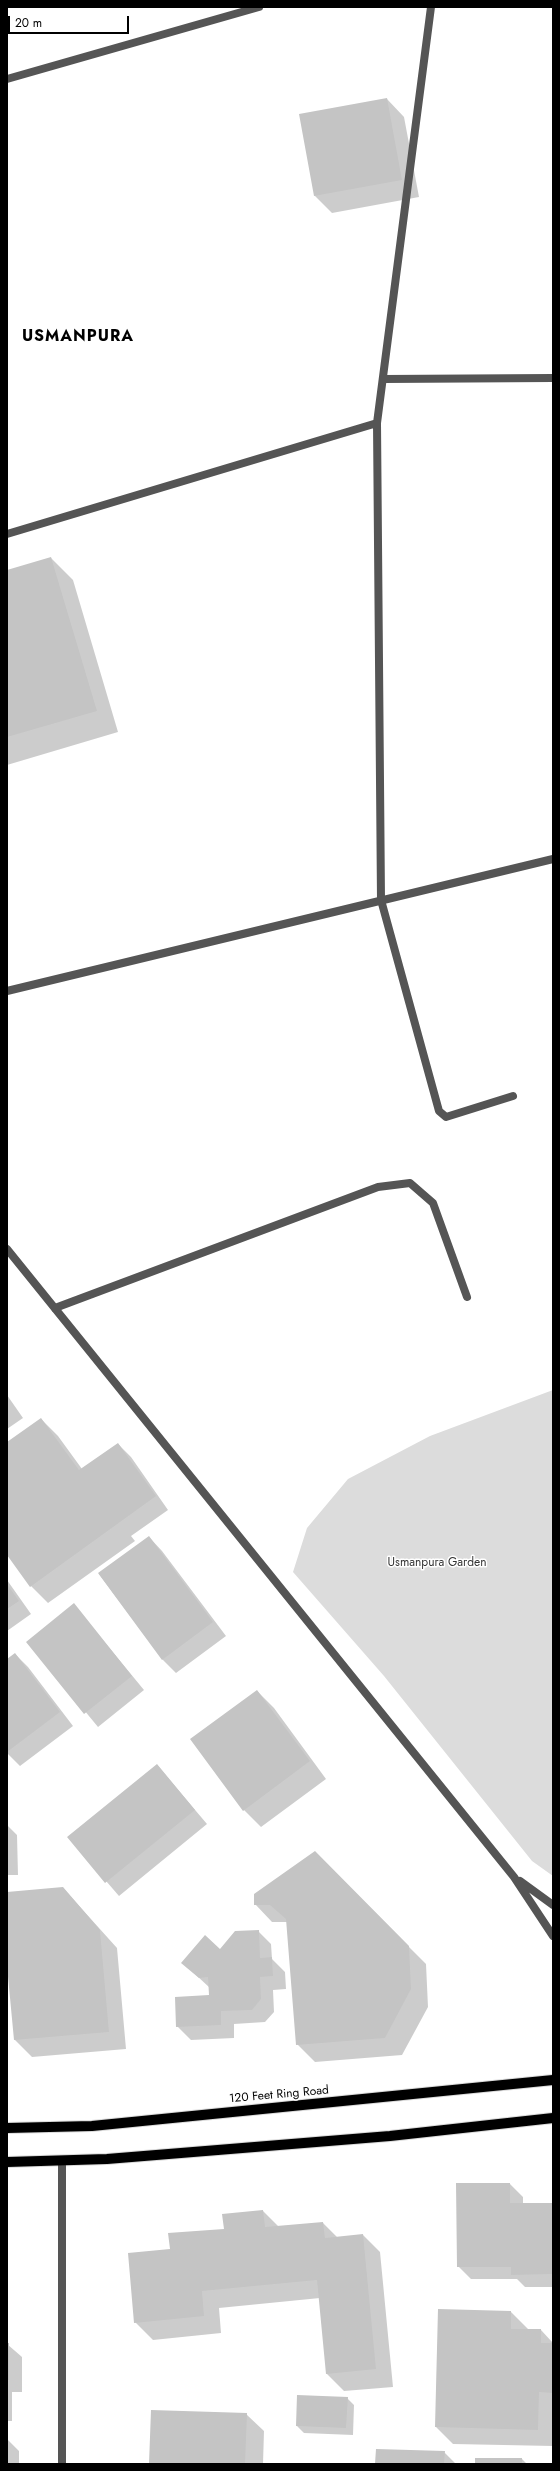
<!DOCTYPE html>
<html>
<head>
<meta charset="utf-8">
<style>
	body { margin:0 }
	#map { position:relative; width:560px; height:2471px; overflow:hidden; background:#fff; font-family:Jost,sans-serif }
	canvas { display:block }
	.frame { position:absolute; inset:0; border:8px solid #000; pointer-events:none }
	.scale { position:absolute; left:8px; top:16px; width:121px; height:18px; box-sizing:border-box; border:2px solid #000; border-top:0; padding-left:5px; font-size:12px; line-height:14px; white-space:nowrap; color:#000; -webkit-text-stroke:3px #fff; paint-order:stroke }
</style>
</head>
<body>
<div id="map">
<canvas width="560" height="2471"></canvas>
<div class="frame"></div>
<div class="scale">20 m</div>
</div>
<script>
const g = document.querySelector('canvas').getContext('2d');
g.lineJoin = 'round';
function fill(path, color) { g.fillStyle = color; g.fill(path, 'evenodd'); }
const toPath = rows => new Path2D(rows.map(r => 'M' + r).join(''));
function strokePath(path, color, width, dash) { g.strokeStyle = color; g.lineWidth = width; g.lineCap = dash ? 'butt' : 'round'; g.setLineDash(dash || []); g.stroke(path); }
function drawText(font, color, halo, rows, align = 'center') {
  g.font = font + ' Jost,sans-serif'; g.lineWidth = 3; g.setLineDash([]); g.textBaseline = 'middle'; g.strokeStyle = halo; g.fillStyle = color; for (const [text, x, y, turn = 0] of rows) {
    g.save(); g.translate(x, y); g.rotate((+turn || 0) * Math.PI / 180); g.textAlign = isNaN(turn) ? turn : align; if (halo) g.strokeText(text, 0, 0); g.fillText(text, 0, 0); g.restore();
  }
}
fill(toPath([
	[553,1390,553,1876,532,1861,384,1676,293,1572,307,1528,348,1479,430,1436]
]), '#dcdcdc');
fill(toPath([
	[387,99,404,117,419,197,332,213,314,195],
	[51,558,73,580,118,732,7,765,7,571],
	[7,1395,23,1418,7,1429],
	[41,1419,58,1436,82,1469,118,1444,131,1457,168,1510,131,1536,135,1541,48,1603,31,1586,7,1554,7,1444],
	[149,1537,162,1551,226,1636,176,1673,163,1660,99,1574],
	[7,1580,31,1614,7,1631],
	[74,1605,144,1690,98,1727,28,1642],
	[15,1654,28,1667,73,1726,20,1766,7,1753,7,1660],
	[257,1691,274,1708,326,1779,261,1827,244,1810],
	[157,1765,207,1824,119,1896,68,1837],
	[7,1825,17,1835,18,1875,7,1875],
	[315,1853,426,1964,428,2007,402,2055,315,2062,297,2044,288,1922,272,1922,255,1904],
	[63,1888,117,1948,126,2049,32,2057,15,2040,7,1956,7,1893],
	[258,1931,271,1944,272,1959,285,1972,286,1989,273,1990,274,2012,265,2022,234,2024,234,2038,191,2040,177,2026,210,1996,210,1988,183,1963,220,1950],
	[510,2184,523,2197,523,2204,553,2204,553,2287,525,2287,517,2279,471,2279,458,2266],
	[263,2211,279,2227,323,2223,338,2238,363,2235,380,2252,393,2387,344,2391,327,2374,320,2298,219,2308,221,2333,153,2340,135,2322,171,2250,225,2229],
	[7,2234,8,2235,7,2303],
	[511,2312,528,2329,541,2330,553,2343,553,2446,453,2444,436,2427],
	[7,2344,22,2357,22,2392,12,2392,12,2421,7,2421],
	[347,2398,354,2405,353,2435,304,2433,297,2426],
	[246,2414,264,2431,263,2464,150,2464],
	[7,2439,19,2451,19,2464,7,2464],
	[444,2452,456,2464,376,2464],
	[476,2459,522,2459,527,2464,476,2464]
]), '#0003');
fill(toPath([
	[387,98,402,180,314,196,299,114],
	[51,557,97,711,7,737,7,570],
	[41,1418,79,1470,118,1443,156,1496,30,1587,7,1555,7,1442],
	[149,1536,213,1622,162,1660,98,1573],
	[7,1584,19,1601,7,1609],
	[74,1603,132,1676,84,1714,26,1642],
	[15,1653,60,1712,7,1752,7,1659],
	[257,1690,310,1761,243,1811,190,1739],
	[157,1764,195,1810,105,1883,67,1837],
	[315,1851,409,1946,411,1989,385,2038,296,2045,286,1919,270,1905,254,1905,254,1894],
	[63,1887,100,1930,109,2032,14,2040,7,1966,7,1892],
	[259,1930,260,1958,272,1957,273,1976,260,1977,261,1999,252,2010,221,2011,221,2025,176,2027,175,1997,209,1995,208,1977,199,1978,181,1963,205,1935,220,1949,235,1931],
	[456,2183,510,2183,510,2203,553,2203,553,2274,511,2275,511,2267,457,2267],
	[263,2210,265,2227,323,2222,325,2238,363,2234,376,2369,326,2374,317,2280,202,2291,204,2316,134,2323,128,2253,170,2249,168,2233,224,2229,222,2214],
	[438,2309,511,2311,511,2329,541,2329,541,2343,553,2343,553,2393,539,2392,538,2430,435,2427],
	[7,2343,9,2343,9,2380,7,2380],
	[297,2395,348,2397,346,2428,296,2426],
	[151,2410,247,2413,245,2464,149,2464],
	[376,2449,445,2451,444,2464,375,2464],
	[475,2458,522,2458,522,2464,475,2464]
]), '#c4c4c4');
const primary = toPath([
	[7,2128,92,2126,553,2080],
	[7,2162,107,2159,390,2136,553,2118]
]);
strokePath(primary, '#dbdbdb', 12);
strokePath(toPath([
	[7,79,259,7],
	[383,379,553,378],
	[377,423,431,7],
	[7,534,377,423,381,900,439,1111,446,1117,513,1096],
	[55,1308,378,1187,410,1183,433,1203,467,1297],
	[62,2160,62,2464]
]), '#555', 8);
strokePath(toPath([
	[7,991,553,859],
	[7,1249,514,1877,553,1936],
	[520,1881,553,1905]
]), '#555', 8);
strokePath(primary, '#000', 10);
drawText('12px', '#333', '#fff', [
	["Usmanpura Garden",437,1563]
]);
drawText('12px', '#000', '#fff', [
	["120 Feet Ring Road",279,2095,-5]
]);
g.letterSpacing = '1px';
drawText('bold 16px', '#000', '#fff', [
	["USMANPURA",78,337]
]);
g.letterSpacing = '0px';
</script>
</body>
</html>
